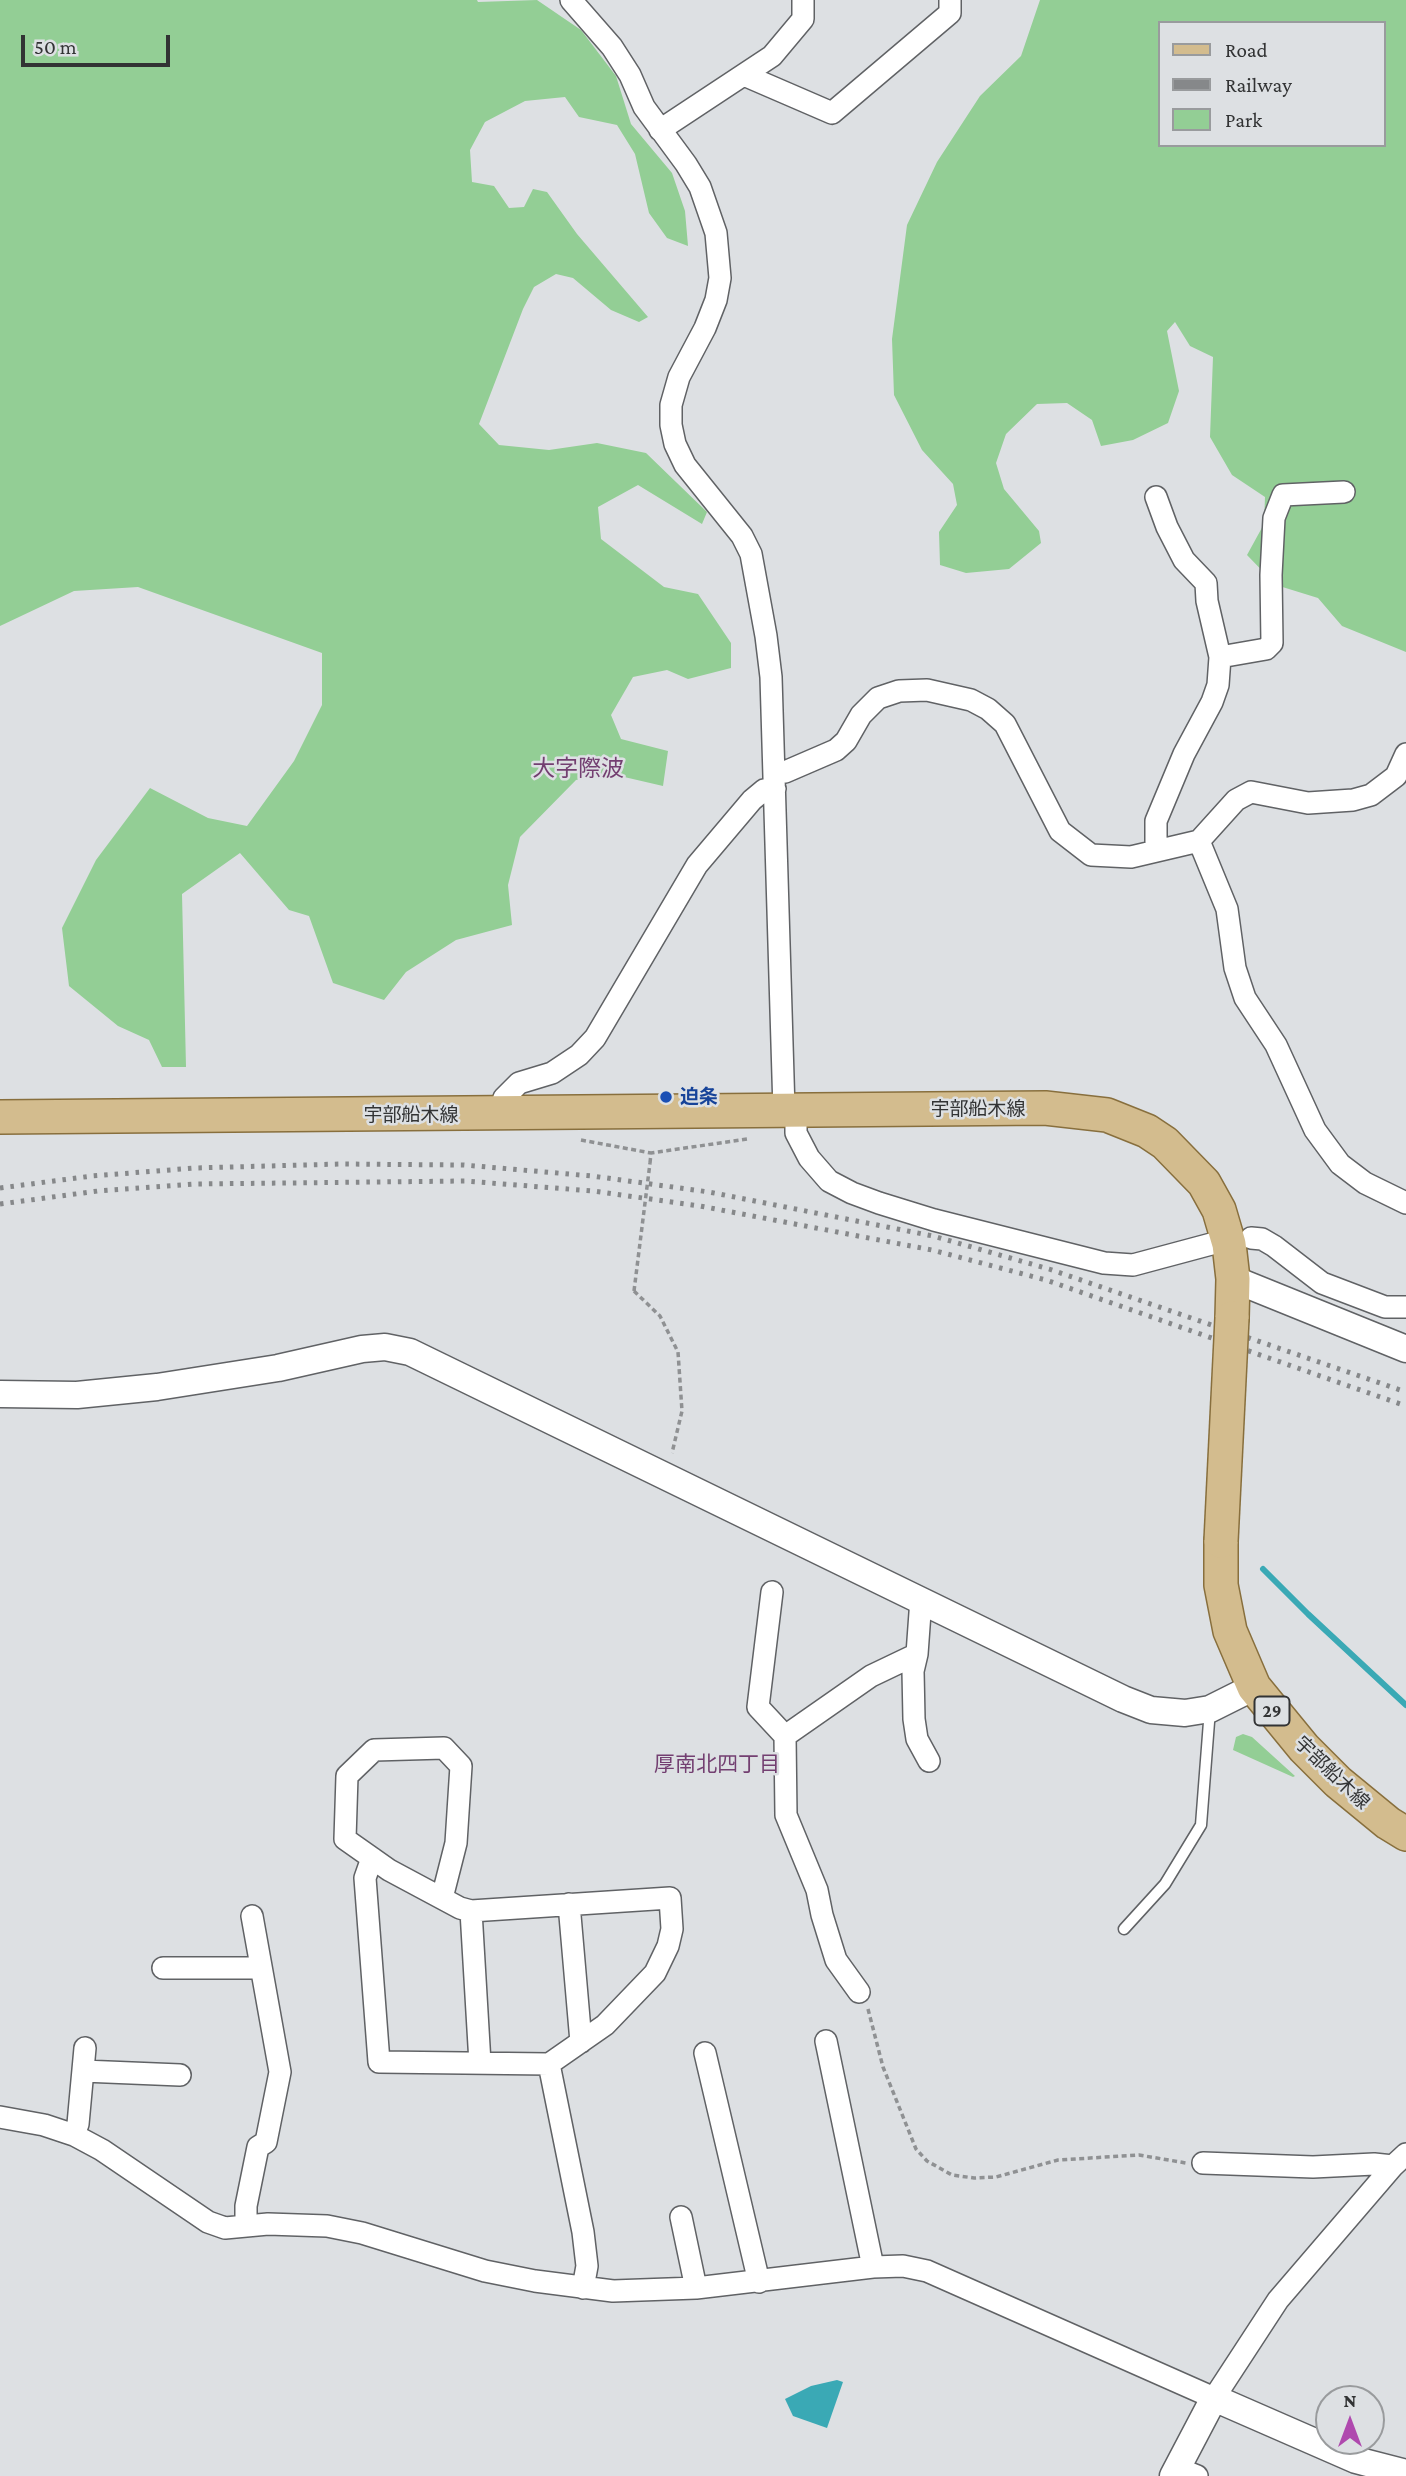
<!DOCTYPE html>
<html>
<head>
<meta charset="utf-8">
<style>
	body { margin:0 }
	#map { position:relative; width:1406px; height:2476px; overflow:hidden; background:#dde0e3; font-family:"Crimson Pro",serif }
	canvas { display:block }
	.legend { position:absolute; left:1158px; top:21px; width:228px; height:126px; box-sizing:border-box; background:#dde0e3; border:2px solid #999b9d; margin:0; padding:9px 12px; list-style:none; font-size:21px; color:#323334 }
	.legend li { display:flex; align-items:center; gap:14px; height:35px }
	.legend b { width:35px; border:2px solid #999b9d }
	.north { position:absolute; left:1315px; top:2385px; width:70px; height:70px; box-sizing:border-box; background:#dde0e3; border:2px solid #999b9d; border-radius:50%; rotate:0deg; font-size:19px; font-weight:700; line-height:28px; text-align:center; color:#323334 }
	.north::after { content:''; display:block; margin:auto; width:24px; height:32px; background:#af49ae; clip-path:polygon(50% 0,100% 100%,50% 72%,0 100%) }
	.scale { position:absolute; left:21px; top:35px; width:149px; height:32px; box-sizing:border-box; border:4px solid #323334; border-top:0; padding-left:9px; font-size:21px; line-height:24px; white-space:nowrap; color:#323334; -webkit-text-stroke:5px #dde0e3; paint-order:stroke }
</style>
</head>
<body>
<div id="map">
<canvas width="1406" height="2476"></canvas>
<ul class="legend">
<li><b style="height:9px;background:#d3bc8e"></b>Road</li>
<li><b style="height:9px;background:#86888a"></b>Railway</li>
<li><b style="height:19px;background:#93ce95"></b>Park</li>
</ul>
<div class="north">N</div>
<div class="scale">50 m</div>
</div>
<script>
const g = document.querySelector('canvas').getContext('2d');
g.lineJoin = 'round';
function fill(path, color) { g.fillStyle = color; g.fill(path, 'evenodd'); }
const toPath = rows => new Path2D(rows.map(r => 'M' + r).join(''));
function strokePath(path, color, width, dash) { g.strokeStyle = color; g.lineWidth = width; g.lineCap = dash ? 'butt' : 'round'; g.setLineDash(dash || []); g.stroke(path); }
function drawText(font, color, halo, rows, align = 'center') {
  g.font = font + ' "Crimson Pro","Noto Sans JP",serif'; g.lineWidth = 5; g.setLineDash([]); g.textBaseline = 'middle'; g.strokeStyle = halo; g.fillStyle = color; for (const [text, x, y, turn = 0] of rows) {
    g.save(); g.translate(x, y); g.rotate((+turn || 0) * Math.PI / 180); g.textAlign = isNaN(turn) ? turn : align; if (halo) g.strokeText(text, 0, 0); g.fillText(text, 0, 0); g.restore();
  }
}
fill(toPath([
	[0,0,477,0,478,2,537,0,581,30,616,76,631,124,672,173,685,211,688,246,667,238,649,213,635,154,617,125,579,117,565,97,525,101,485,122,470,150,472,182,494,186,509,208,524,207,533,189,547,192,577,234,648,317,639,322,611,310,573,278,556,274,534,287,523,309,479,424,499,445,549,450,597,443,646,453,707,512,702,524,638,485,598,507,601,539,664,587,698,594,731,643,731,668,688,679,667,670,633,677,611,715,621,739,668,751,663,786,607,773,576,780,520,837,508,885,512,925,456,940,406,972,384,1000,333,983,309,916,289,910,240,853,182,894,186,1067,162,1067,149,1040,118,1026,69,986,62,928,96,860,150,788,208,818,247,826,294,761,322,705,322,653,138,587,74,591,0,626],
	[1040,0,1406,0,1406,652,1342,626,1318,598,1276,585,1247,555,1264,524,1265,497,1232,475,1210,437,1213,357,1190,346,1175,322,1167,331,1179,391,1168,423,1133,440,1101,446,1092,420,1067,403,1037,404,1006,434,996,463,1004,489,1039,531,1041,543,1009,569,966,573,940,565,939,532,957,505,953,484,922,450,894,395,892,339,907,225,937,162,980,96,1021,56],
	[1159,23,1383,23,1383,145,1159,145],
	[1243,1734,1252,1737,1295,1776,1293,1777,1233,1750,1236,1737]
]), '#93ce95');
fill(toPath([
	[837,2380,843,2382,827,2428,793,2416,785,2399,811,2386]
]), '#3aa9b5');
strokePath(toPath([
	[1263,1569,1308,1614,1406,1705]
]), '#3aa9b5', 6);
const service = toPath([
	[1124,1929,1165,1884,1201,1825,1210,1709]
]);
const minor = toPath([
	[571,0,612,47,630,75,644,107,686,164,700,187,716,233,720,278,716,300,705,328,679,377,671,405,671,425,675,444,685,465,742,536,751,554,766,636,771,677,784,1110],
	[744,75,832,113,950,13,950,0],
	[660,130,772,56,803,19,803,0],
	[1156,497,1167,527,1184,560,1206,583,1207,601,1220,657,1218,685,1212,702,1184,754,1156,821,1156,851],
	[1220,657,1266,649,1272,643,1271,575,1274,518,1283,495,1344,492],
	[775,773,785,772,836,750,846,741,861,715,878,698,899,691,927,690,971,700,988,709,1005,724,1060,831,1091,855,1131,857,1199,841,1227,909,1235,968,1245,998,1276,1045,1315,1130,1340,1164,1365,1183,1406,1203],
	[1199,841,1236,800,1251,792,1308,803,1353,800,1371,795,1396,776,1406,754],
	[796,1109,796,1133,809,1158,829,1181,852,1193,879,1203,934,1220,1104,1263,1133,1265,1215,1243],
	[499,1114,504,1098,519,1083,552,1073,579,1055,595,1038,697,865,752,800,764,790,775,789],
	[1251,1238,1262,1239,1274,1246,1322,1283,1385,1307,1406,1307],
	[772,1592,758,1707,785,1736,786,1815,817,1890,822,1915,836,1960,859,1992],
	[921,1599,917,1654,913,1671,914,1719,917,1739,929,1761],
	[785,1736,871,1676,917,1654],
	[372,1858,365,1878,379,2062,549,2064,605,2025,655,1973,668,1946,672,1929,670,1898,471,1911,460,1908,389,1870,372,1858,345,1839,347,1776,374,1750,444,1748,461,1766,456,1843,442,1898],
	[569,1904,581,2042],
	[471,1911,480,2063],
	[163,1968,261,1968],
	[826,2041,873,2267],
	[705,2053,759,2282],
	[549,2064,583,2232,587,2266,583,2288],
	[83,2071,180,2075],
	[0,2117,44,2125,74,2135,102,2150,208,2222,225,2228,268,2224,327,2226,362,2233,485,2271,535,2281,613,2291,696,2288,873,2267,903,2266,927,2271,1214,2398,1278,2300,1393,2166,1406,2154],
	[74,2135,78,2124,85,2048],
	[1203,2163,1313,2167,1374,2164,1393,2166],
	[681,2217,696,2288],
	[246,2225,246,2206,258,2147,266,2142,280,2072,252,1916],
	[1177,2468,1197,2476]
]);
const tertiary = toPath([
	[1233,1279,1406,1349],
	[0,1394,77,1395,157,1387,278,1368,362,1349,385,1347,410,1352,1123,1699,1151,1710,1185,1713,1210,1709,1254,1687],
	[1173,2476,1214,2398,1356,2460,1406,2473]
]);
const primary = toPath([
	[0,1117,1045,1108,1107,1115,1147,1131,1165,1143,1204,1183,1219,1210,1229,1244,1233,1279,1232,1318],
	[1221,1541,1221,1585,1230,1631,1254,1687,1304,1748,1338,1782,1388,1823,1406,1834]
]);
strokePath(service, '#606265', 13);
strokePath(minor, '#606265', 24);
strokePath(tertiary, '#606265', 29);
strokePath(primary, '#886f3d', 36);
strokePath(toPath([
	[581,1140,651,1153],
	[650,1163,651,1153,747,1139],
	[634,1291,660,1316,678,1352,682,1411,672,1453],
	[868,2009,883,2067,916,2149,927,2161,952,2175,974,2178,996,2177,1058,2160,1139,2155,1186,2163]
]), '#8f9193', 3.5, [5, 3.5]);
strokePath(service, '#fff', 10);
strokePath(minor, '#fff', 21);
strokePath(tertiary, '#fff', 26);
strokePath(primary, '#d3bc8e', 33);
strokePath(toPath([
	[0,1188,92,1176,195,1168,341,1164,464,1165,592,1176,709,1192,933,1236,1049,1269,1406,1392],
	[0,1204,98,1191,196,1184,465,1181,593,1191,700,1206,932,1250,1046,1280,1406,1406]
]), '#86888a', 5, [3.5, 7]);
const primaryBridge = toPath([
	[1221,1541,1232,1318]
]);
strokePath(primaryBridge, '#886f3d', 36, []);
strokePath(toPath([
	[634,1291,650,1163]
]), '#8f9193', 3.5, [5, 3.5]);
strokePath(primaryBridge, '#d3bc8e', 33);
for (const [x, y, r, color] of [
	[666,1097,7,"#1a4fb4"]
]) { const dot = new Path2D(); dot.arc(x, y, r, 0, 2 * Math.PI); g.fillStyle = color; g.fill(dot); strokePath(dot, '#dde0e3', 2.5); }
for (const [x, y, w] of [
	[1272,1711,35]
]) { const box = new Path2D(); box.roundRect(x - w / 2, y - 14.5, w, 29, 5); g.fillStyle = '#dde0e3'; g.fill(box); strokePath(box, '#323334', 2); }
drawText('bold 18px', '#323334', null, [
	["29",1272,1711]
]);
drawText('bold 19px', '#164399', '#dde0e3', [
	["迫条",680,1097]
], 'left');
drawText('19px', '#323334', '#dde0e3', [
	["宇部船木線",978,1109],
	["宇部船木線",411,1115],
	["宇部船木線",1332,1773,44]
]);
drawText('21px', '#733f71', '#dde0e3', [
	["厚南北四丁目",717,1765]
]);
drawText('23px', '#733f71', '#dde0e3', [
	["大字際波",578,769]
]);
</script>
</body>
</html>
